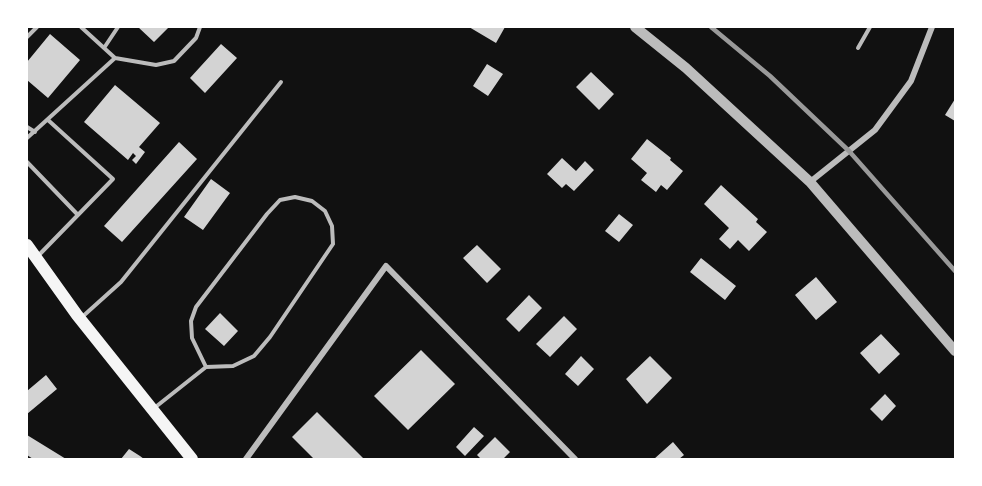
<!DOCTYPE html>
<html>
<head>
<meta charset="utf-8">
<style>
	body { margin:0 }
	#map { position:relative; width:982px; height:486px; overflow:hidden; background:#111; font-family:"Varela Round",sans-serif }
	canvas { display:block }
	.frame { position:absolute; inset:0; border:28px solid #fff; pointer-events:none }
</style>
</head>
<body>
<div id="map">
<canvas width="982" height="486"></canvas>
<div class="frame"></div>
</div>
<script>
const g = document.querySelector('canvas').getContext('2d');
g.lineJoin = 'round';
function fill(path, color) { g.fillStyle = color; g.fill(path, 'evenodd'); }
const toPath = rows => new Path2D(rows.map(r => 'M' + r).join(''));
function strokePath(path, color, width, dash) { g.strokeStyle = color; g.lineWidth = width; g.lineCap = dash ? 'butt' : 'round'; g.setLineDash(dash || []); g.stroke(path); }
fill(toPath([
	[138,27,169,27,154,42],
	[469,27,505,27,496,43],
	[50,34,80,60,48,98,27,80,27,62],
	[221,44,237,58,205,93,190,78],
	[487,64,503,74,488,96,473,86],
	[591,72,614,94,599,110,576,87],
	[115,85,160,123,139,147,145,152,136,164,132,160,136,156,133,153,128,160,84,122],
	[955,99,955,121,945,115],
	[647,139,671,158,670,160,683,171,667,190,661,185,656,192,641,180,647,173,631,159],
	[179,142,197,159,122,242,104,226],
	[562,158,576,171,585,161,594,170,574,191,566,184,562,188,547,174],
	[211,179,230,193,203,230,184,217],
	[721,185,758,219,756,222,767,232,749,251,738,240,730,249,719,239,729,228,704,204],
	[619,214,633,225,619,242,605,231],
	[477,245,501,269,487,283,463,258],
	[701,258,736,286,725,300,690,272],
	[816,277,837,302,816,320,795,295],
	[529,295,542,308,519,332,506,319],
	[220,313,238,331,224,346,205,329],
	[564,316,577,329,550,357,536,344],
	[881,334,900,354,879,374,860,353],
	[421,350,455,384,408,430,374,396],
	[581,356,594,369,578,386,565,374],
	[650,356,672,378,647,404,626,379],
	[46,375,57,389,27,414,27,391],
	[885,394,896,406,882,421,870,409],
	[317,412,364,459,314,459,292,437],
	[474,427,484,436,465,456,456,447],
	[27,435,66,459,33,459,27,455],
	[495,437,510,452,503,459,481,459,477,455],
	[673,442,684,455,679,459,654,459],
	[129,449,140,456,144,459,121,459]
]), '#d3d3d3');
strokePath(toPath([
	[27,37,37,27],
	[104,48,118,27],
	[858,48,870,27],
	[115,58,156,65,174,61,196,38,200,27],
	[27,127,35,132],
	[27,138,115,58,81,27],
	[27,162,78,215],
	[37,257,113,179,48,120],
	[81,318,121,282,281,82],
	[153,409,206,367,233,366,254,356,270,337,333,244,332,226,325,211,312,201,295,197,280,200,267,214,196,307,191,321,192,338,206,367]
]), '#bcbcbc', 4);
strokePath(toPath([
	[810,182,875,130,911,81,932,27],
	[246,459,386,266,575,459]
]), '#bcbcbc', 6);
strokePath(toPath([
	[635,27,686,68,810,182,955,351]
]), '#bcbcbc', 10);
strokePath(toPath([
	[27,245,77,315,192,459]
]), '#f5f5f5', 12);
strokePath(toPath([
	[711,27,770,76,849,151,955,271]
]), '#9a9a9a', 4.5);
</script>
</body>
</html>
